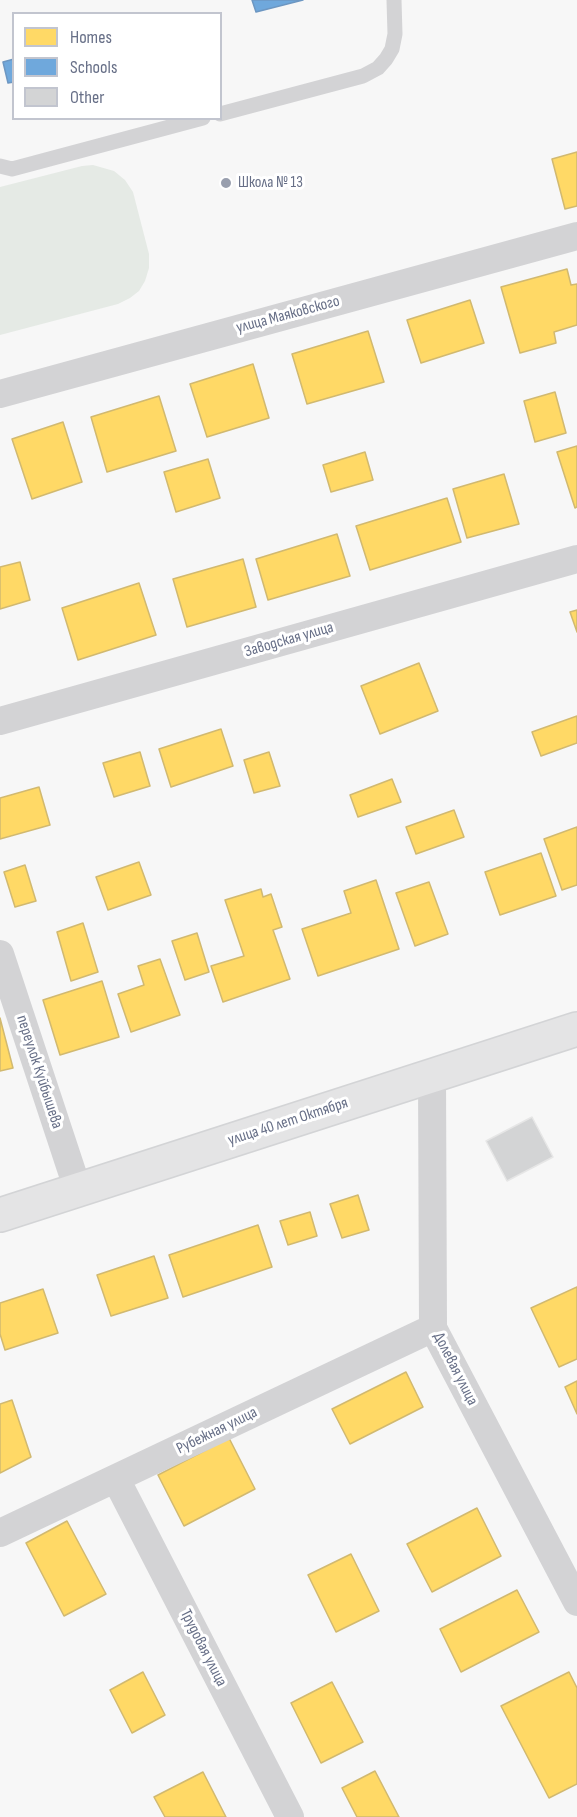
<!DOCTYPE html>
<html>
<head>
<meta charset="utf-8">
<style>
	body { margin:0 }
	#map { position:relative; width:577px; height:1817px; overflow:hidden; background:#f7f7f7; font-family:"Sofia Sans Condensed",sans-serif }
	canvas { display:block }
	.legend { position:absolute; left:12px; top:12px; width:210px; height:108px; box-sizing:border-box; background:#fff; border:2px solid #c2c5cf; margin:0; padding:8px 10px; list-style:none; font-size:18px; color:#676f87 }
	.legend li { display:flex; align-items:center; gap:12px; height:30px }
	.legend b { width:30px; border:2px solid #c2c5cf }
</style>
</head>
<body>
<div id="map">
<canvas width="577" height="1817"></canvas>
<ul class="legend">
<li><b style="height:16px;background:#ffd966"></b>Homes</li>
<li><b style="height:16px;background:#6fa8dc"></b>Schools</li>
<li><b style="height:16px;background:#d3d4d5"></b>Other</li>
</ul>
</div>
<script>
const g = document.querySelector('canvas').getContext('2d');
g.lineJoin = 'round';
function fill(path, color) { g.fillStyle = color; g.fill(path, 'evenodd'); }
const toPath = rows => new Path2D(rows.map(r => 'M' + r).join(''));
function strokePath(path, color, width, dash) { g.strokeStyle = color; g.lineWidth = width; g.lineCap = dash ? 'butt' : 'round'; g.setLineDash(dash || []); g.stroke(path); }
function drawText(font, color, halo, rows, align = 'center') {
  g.font = font + ' "Sofia Sans Condensed",sans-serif'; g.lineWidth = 6; g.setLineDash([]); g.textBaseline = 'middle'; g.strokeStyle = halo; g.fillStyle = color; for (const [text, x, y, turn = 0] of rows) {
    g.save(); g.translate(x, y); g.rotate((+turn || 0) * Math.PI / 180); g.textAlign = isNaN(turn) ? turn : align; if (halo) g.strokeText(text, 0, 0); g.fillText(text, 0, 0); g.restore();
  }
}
fill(toPath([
	[93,165,114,171,125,180,133,192,149,254,149,268,145,281,139,291,130,298,118,304,0,335,0,187,82,166]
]), '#e5eae5');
const homes = toPath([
	[577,152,577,206,565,209,552,159,577,152],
	[567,269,571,285,577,284,577,325,554,332,556,343,520,353,501,287,567,269],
	[470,300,484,343,421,363,407,320,470,300],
	[368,331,384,382,307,404,292,354,368,331],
	[253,364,269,418,207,437,190,384,253,364],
	[555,392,566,433,535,442,524,401,555,392],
	[159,396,176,451,107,472,91,417,159,396],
	[63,422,82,482,32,499,12,439,63,422],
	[577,446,577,507,575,508,557,452,577,446],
	[365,452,373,480,331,492,323,465,365,452],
	[208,459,220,498,176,512,164,472,208,459],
	[504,474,519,524,467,538,453,489,504,474],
	[447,498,461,542,370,570,356,526,447,498],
	[337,534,350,576,268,600,256,559,337,534],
	[243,559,256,607,187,627,173,579,243,559],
	[20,562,30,600,0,609,0,567,20,562],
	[139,583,156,635,78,660,62,608,139,583],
	[577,610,577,632,570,612,577,610],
	[419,663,438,711,380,734,361,686,419,663],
	[577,716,577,743,541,756,532,732,577,716],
	[221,729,233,766,171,787,159,749,221,729],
	[140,752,150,786,114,797,103,763,140,752],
	[269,752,280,786,254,793,244,760,269,752],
	[392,779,401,802,358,817,350,795,392,779],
	[39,787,50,825,0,839,0,798,39,787],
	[454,810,464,837,416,854,406,827,454,810],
	[577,827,577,885,562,890,544,839,577,827],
	[541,853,556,896,500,915,485,872,541,853],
	[139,862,151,895,108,910,96,877,139,862],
	[25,865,36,901,15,907,4,872,25,865],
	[376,880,399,949,318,976,302,929,351,913,344,891,376,880],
	[429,882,448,934,415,946,396,893,429,882],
	[261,889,263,897,271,894,282,927,273,930,290,979,223,1002,211,966,244,956,225,900,261,889],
	[83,923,98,972,71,981,57,932,83,923],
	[197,933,209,972,185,980,172,941,197,933],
	[160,959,180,1015,131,1032,118,994,144,985,138,966,160,959],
	[102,981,119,1037,60,1055,43,1000,102,981],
	[0,1018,13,1068,0,1071,0,1018],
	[358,1195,369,1230,342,1238,330,1204,358,1195],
	[310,1212,317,1236,288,1245,280,1221,310,1212],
	[258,1225,272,1267,183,1297,169,1255,258,1225],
	[154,1256,168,1298,111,1316,97,1275,154,1256],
	[577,1287,577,1359,559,1367,531,1308,577,1287],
	[43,1289,58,1333,5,1350,0,1334,0,1303,43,1289],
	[406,1372,423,1407,350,1444,332,1409,406,1372],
	[577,1381,577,1414,565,1387,577,1381],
	[12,1400,31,1457,0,1473,0,1404,12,1400],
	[229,1438,255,1489,184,1526,158,1475,229,1438],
	[477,1508,501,1556,432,1592,407,1544,477,1508],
	[67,1521,106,1594,64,1616,26,1543,67,1521],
	[351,1554,379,1611,336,1632,308,1575,351,1554],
	[517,1590,539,1632,461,1672,440,1629,517,1590],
	[143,1672,165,1715,132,1733,110,1690,143,1672],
	[569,1672,577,1688,577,1784,549,1798,501,1706,569,1672],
	[332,1682,363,1742,321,1763,291,1703,332,1682],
	[375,1771,399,1817,357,1817,342,1788,375,1771],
	[203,1772,226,1817,165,1817,154,1797,203,1772]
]);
fill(homes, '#ffd966');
strokePath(homes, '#d1b970', 1.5);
const schools = toPath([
	[252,0,303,0,256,12,252,0],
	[14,59,14,82,8,83,3,62,14,59]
]);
fill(schools, '#6fa8dc');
strokePath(schools, '#6d97c2', 1.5);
const building = toPath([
	[532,1117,553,1157,507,1181,486,1141,532,1117]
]);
fill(building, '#d3d4d5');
strokePath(building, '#e6e6e6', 1.5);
const secondary = toPath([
	[0,1215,577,1029]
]);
strokePath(secondary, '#d3d4d6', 36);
strokePath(toPath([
	[220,114,363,76,378,68,386,59,392,49,395,34,394,0],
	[0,166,12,169,203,118]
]), '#d3d3d5', 15);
strokePath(toPath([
	[0,394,577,236],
	[0,721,577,559],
	[0,954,78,1190],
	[432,1075,433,1328,577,1602],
	[116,1479,290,1817],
	[0,1533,433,1328]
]), '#d3d3d5', 28);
strokePath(secondary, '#e4e4e5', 33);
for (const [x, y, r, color] of [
	[226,183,6,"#999fae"]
]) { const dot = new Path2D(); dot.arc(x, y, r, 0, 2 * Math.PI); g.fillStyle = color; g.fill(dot); strokePath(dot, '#fff', 2); }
drawText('16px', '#676f87', '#fff', [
	["Школа № 13",238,183]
], 'left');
drawText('16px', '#676f87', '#fff', [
	["улица Маяковского",288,315,-15],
	["Заводская улица",289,640,-16],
	["переулок Куйбышева",39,1072,72],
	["улица 40 лет Октября",288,1122,-18],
	["Долевая улица",455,1369,63],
	["Рубежная улица",217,1431,-26],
	["Трудовая улица",203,1648,63]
]);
</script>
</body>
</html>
